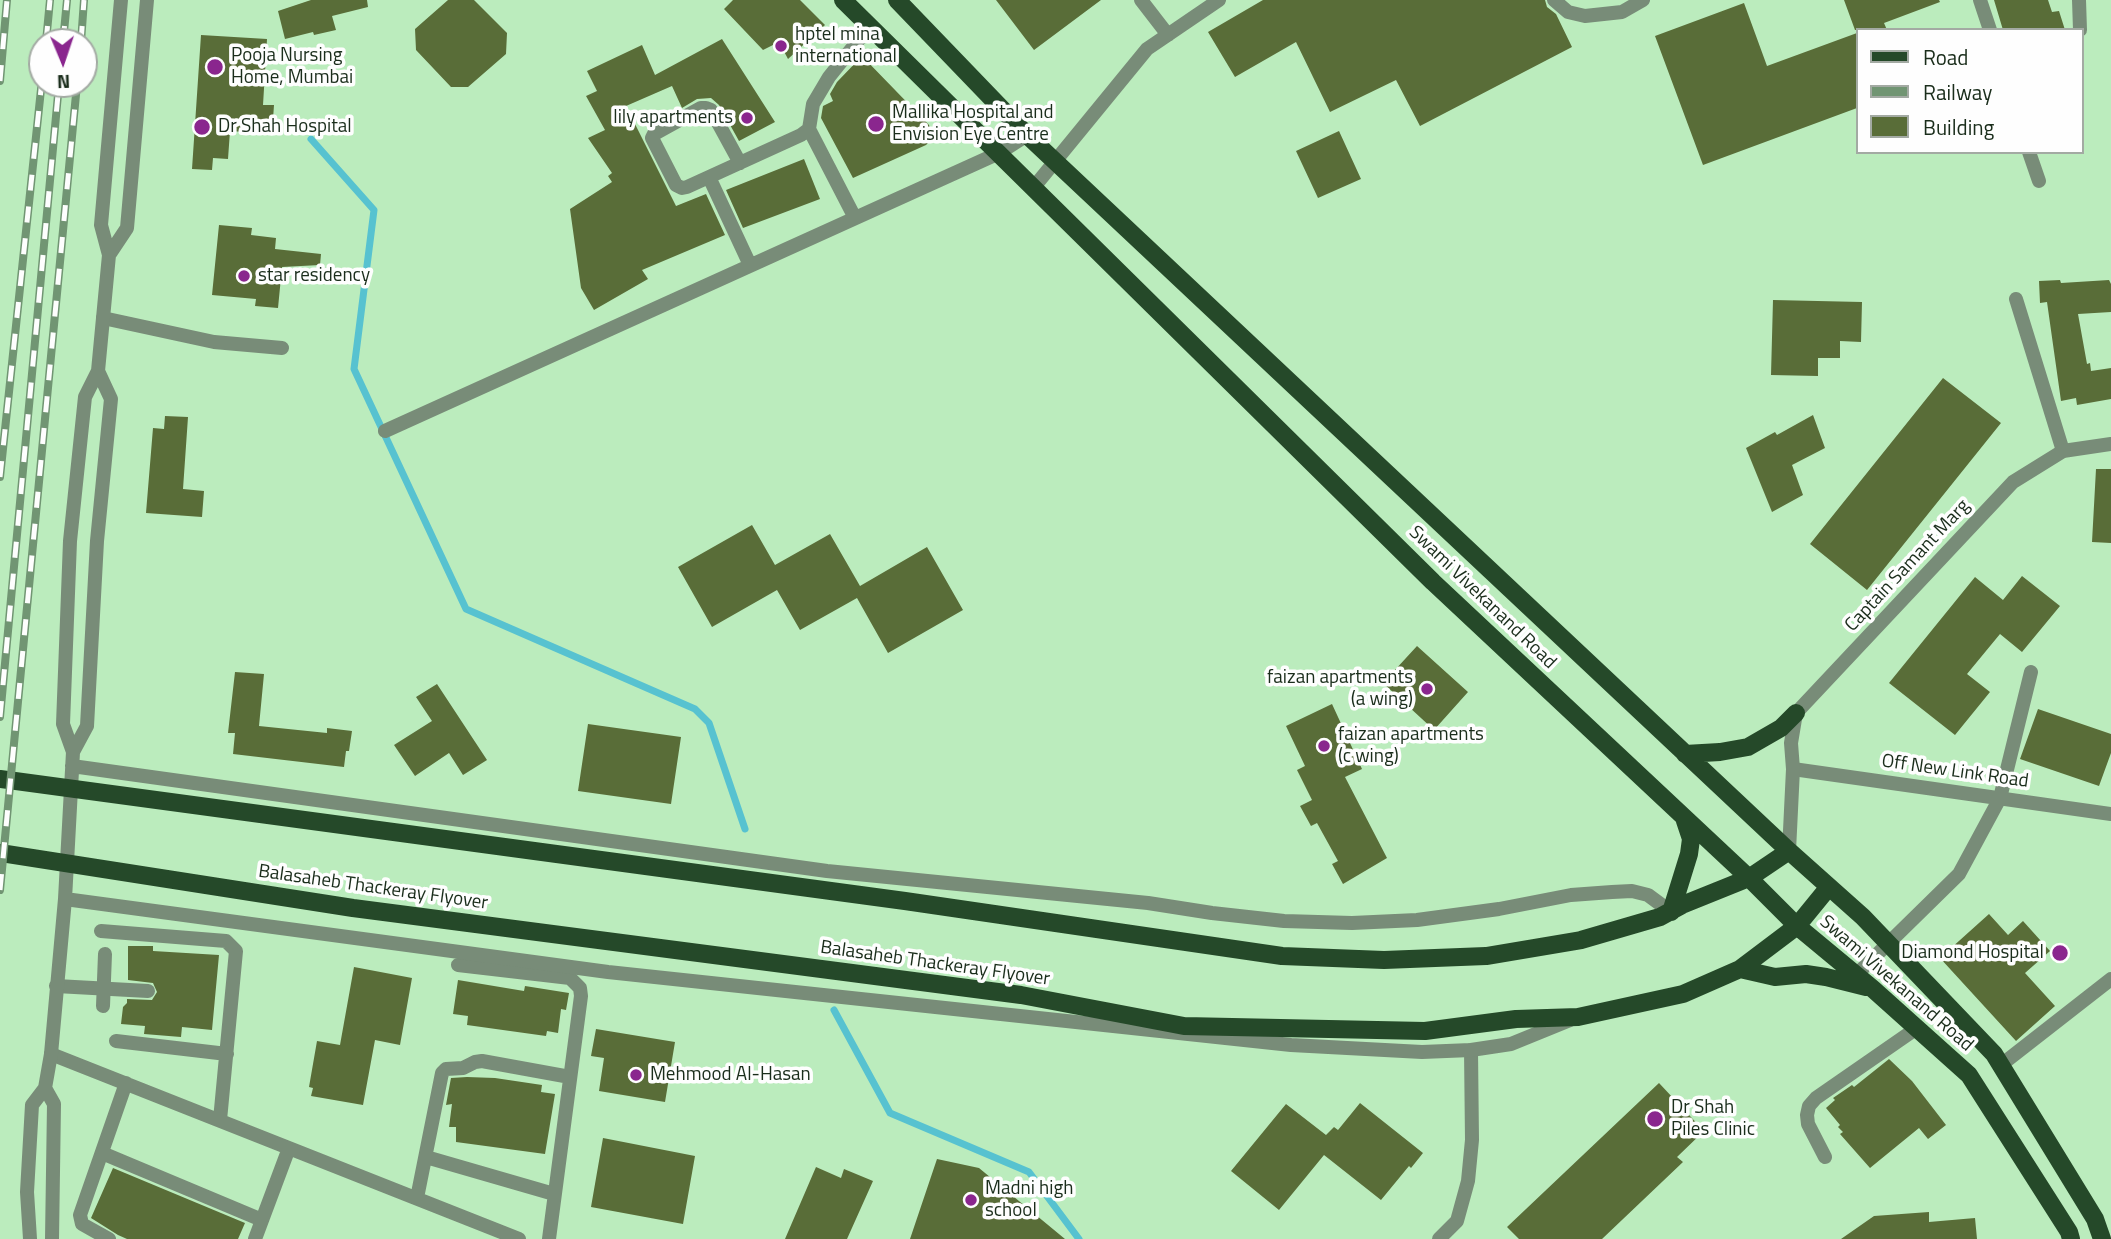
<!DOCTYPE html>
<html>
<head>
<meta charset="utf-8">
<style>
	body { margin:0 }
	#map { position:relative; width:2111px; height:1239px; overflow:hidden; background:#bbecbd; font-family:"Titillium Web",sans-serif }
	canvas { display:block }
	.legend { position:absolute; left:1856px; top:28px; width:228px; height:126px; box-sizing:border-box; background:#fefefe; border:2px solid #a3aaa3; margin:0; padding:9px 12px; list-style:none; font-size:21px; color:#1a2d1b }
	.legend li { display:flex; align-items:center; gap:14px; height:35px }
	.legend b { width:35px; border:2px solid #a3aaa3 }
	.north { position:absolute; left:28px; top:28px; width:70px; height:70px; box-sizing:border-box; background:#fefefe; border:2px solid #a3aaa3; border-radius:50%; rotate:178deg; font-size:19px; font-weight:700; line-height:28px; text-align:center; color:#1a2d1b }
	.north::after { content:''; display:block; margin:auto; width:24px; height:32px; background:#8a268e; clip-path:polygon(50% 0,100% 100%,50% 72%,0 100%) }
</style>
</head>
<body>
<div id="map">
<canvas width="2111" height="1239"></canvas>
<ul class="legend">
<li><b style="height:9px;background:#254929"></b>Road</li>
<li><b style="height:9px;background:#719573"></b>Railway</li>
<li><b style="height:19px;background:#596d38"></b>Building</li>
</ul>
<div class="north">N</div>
</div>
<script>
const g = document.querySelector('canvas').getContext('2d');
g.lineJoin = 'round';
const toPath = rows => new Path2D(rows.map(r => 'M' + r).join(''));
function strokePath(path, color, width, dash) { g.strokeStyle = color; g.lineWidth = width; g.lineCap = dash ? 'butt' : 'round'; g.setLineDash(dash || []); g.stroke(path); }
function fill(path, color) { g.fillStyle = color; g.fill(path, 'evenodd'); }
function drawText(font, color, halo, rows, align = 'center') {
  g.font = font + ' "Titillium Web",sans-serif'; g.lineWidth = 7; g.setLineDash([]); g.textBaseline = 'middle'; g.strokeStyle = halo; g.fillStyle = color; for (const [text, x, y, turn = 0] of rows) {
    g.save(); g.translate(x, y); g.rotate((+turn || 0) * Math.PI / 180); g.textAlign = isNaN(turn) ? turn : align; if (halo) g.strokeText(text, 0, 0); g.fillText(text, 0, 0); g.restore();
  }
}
strokePath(toPath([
	[311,139,374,210,354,369,466,609,695,709,709,723,745,829],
	[834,1010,890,1113,1029,1172,1079,1239]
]), '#57c2d0', 7);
fill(toPath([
	[311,0,367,0,368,7,332,16,336,30,314,35,313,32,285,39,278,11],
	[448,0,474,0,507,33,506,54,468,87,451,87,416,50,415,29],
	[733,0,800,0,825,25,788,59,779,42,763,50,724,9],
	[996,0,1101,0,1034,50],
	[1263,0,1545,0,1547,7,1556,14,1572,47,1420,126,1396,80,1330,112,1296,42,1235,77,1208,32],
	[1844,0,1939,0,1940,2,1884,23,1887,30,1855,30],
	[1994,0,2048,0,2052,12,2059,11,2065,30,2003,30],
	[1744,3,1767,66,1857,33,1857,108,1703,165,1655,36],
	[201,35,267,39,263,105,274,105,272,134,230,131,228,159,213,158,212,170,192,169],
	[722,39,775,122,739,141,719,105,711,98,697,99,682,108,672,86,626,106,676,206,706,194,725,235,642,270,648,279,594,310,581,288,570,209,612,182,608,176,612,173,588,138,605,130,586,96,597,91,587,71,642,45,655,75],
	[862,56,929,125,931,132,930,141,926,145,853,178,821,118,823,106,833,101,830,94,837,82],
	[1339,131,1361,179,1318,198,1296,151],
	[804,159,820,199,743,228,726,190],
	[219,225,252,228,251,235,276,238,275,249,321,254,320,265,282,267,278,308,255,306,256,299,212,295],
	[2060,280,2061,283,2109,280,2111,284,2111,312,2078,314,2087,364,2090,363,2091,371,2111,368,2111,399,2077,405,2076,398,2061,401,2047,302,2040,303,2039,281],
	[1773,300,1862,302,1861,342,1840,341,1840,358,1818,358,1818,376,1771,375],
	[1943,378,2001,423,1867,590,1810,544],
	[1813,415,1825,448,1792,465,1803,495,1772,512,1746,448,1775,432,1777,435],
	[165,416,188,417,183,489,204,491,202,517,146,513,153,428,164,429],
	[2096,469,2111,469,2111,543,2092,542],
	[752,525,775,565,830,534,860,586,927,547,963,610,888,653,857,598,800,630,777,590,712,627,678,567],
	[2022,576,2060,606,2022,652,2000,634,1967,674,1990,692,1955,735,1889,683,1975,577,2003,600],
	[1417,646,1468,692,1434,730,1383,683],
	[235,672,264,674,259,726,327,733,327,728,352,731,349,751,346,751,344,767,233,754,235,733,228,733],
	[437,684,487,760,463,775,449,753,415,776,394,745,432,721,416,697],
	[1332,704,1362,769,1345,777,1387,858,1343,884,1332,864,1338,861,1317,823,1311,826,1300,806,1312,800,1297,770,1305,766,1286,726],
	[2038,709,2111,734,2111,753,2099,786,2020,759],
	[588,724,681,737,671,804,578,791],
	[1989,914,2008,935,2023,921,2050,951,2025,973,2055,1006,2016,1041,1940,958],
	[128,946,153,946,153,951,219,955,212,1030,182,1027,181,1037,144,1034,145,1026,121,1024,123,1007,127,1003,127,999,152,1000,157,992,153,983,128,980],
	[354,967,412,978,400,1045,375,1040,363,1105,311,1096,313,1088,309,1087,317,1041,340,1045],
	[458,980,524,991,525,986,569,993,566,1010,561,1009,558,1033,547,1031,546,1036,467,1025,468,1016,453,1014],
	[596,1029,675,1042,665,1102,599,1091,604,1058,591,1056],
	[1889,1059,1912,1081,1946,1125,1928,1139,1919,1128,1870,1168,1840,1134,1843,1132,1838,1127,1840,1125,1826,1108,1835,1100,1833,1098,1852,1085,1854,1087],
	[467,1077,495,1078,542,1085,541,1092,555,1094,545,1154,456,1142,456,1127,449,1127,452,1104,446,1105,448,1094,451,1078],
	[1659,1083,1704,1131,1677,1157,1683,1162,1602,1239,1519,1239,1507,1227],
	[1360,1103,1423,1153,1411,1168,1409,1166,1381,1200,1324,1155,1279,1210,1231,1171,1286,1104,1326,1135,1334,1127,1338,1130],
	[603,1138,695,1156,683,1224,591,1207],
	[937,1159,979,1168,1065,1239,910,1239],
	[816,1167,841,1178,844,1169,873,1181,847,1239,785,1239],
	[113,1168,245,1223,238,1239,127,1239,118,1235,91,1218],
	[1929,1212,1929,1222,1975,1218,1977,1239,1841,1239,1874,1216]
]), '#596d38');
strokePath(toPath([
	[1141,0,1168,35],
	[1554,0,1568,12,1585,16,1622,12,1643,0],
	[1980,0,1990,30],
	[2079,0,2080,30],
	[809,129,855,218],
	[2029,152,2039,181],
	[740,163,711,110,706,108,701,108,654,134,652,138,676,185,682,188,687,187,801,135,809,129,813,104,829,77,869,27],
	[709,177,750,265],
	[1034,187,1147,49,1219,0],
	[2016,299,2063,451],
	[103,318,214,342,282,348],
	[385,431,999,153,1027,135],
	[1793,769,2111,814],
	[101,931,226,941,236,951,220,1120],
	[458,965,570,978,580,988,581,996,549,1239],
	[1856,975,1959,874,2000,798,2031,672],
	[56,986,148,991],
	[103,1006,105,954],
	[116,1041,227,1054],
	[51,1054,519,1239],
	[2001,1065,2111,979],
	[102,1153,262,1220],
	[426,1157,554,1194],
	[1825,1157,1808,1124,1807,1115,1809,1106,1816,1098,1917,1028],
	[417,1198,442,1073,446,1069,463,1068,475,1062,482,1061,570,1077],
	[109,1239,82,1224,80,1215,126,1083],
	[255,1239,289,1148],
	[1439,1239,1457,1221,1468,1181,1472,1140,1471,1050]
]), '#788c78', 14);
strokePath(toPath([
	[109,255,127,228,147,0],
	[73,752,63,724,70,541,85,397,98,371,109,255,101,225,121,0],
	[72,766,827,871,1148,903,1212,913,1284,921,1352,923,1417,920,1499,909,1571,895,1612,892,1632,891,1648,895,1671,912],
	[1789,851,1793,769,1791,743,1796,713,2013,482,2063,451,2111,444],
	[65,899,608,972,1291,1045,1422,1052,1471,1050,1511,1044,1570,1020],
	[45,1088,54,1104,52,1239],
	[30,1239,27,1192,32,1105,45,1088,51,1054,65,899,73,752,87,726,97,541,111,399,98,371]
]), '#788c78', 14);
strokePath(toPath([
	[843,0,1433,582,1749,878,1797,926,1873,989,1969,1075,2069,1232,2071,1239],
	[897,0,1027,135,1789,851,1863,917,1994,1054,2095,1219,2102,1239],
	[1685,754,1720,752,1748,747,1781,728,1796,713],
	[0,779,905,901,1282,956,1384,960,1486,956,1581,940,1660,917,1682,905,1749,878,1789,851],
	[0,853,353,908,1021,995,1184,1026,1425,1031,1516,1019,1578,1017,1683,994,1740,969,1797,926,1828,888],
	[1671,912,1689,854,1691,839,1685,821],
	[1740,969,1775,977,1806,974,1826,977,1866,987]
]), '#254929', 18);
const rail = toPath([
	[46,42,50,0],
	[63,42,67,0],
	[81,42,84,0],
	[0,81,7,0],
	[0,477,42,80],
	[0,717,59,84],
	[0,890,77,84]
]);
strokePath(rail, '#719573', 8);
strokePath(rail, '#fefefe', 5, [16]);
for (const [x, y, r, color] of [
	[781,46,7,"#8a268e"],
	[215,67,9,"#8a268e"],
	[747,118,7,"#8a268e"],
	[876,124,9,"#8a268e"],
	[202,127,9,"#8a268e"],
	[244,276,7,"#8a268e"],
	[1427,689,7,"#8a268e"],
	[1324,746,7,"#8a268e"],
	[2060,953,9,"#8a268e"],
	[636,1075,7,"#8a268e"],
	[1655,1119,9,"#8a268e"],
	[971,1200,7,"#8a268e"]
]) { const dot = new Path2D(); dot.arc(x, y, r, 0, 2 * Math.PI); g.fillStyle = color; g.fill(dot); strokePath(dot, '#fefefe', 2.5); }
drawText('19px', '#1a2d1b', '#fefefe', [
	["hptel mina",795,35],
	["international",795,57],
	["Pooja Nursing",231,56],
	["Home, Mumbai",231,78],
	["Mallika Hospital and",892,113],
	["Envision Eye Centre",892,135],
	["lily apartments",733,118,"right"],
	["Dr Shah Hospital",218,127],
	["star residency",258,276],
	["faizan apartments",1413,678,"right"],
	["(a wing)",1413,700,"right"],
	["faizan apartments",1338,735],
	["(c wing)",1338,757],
	["Diamond Hospital",2044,953,"right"],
	["Mehmood Al-Hasan",650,1075],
	["Dr Shah",1671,1108],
	["Piles Clinic",1671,1130],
	["Madni high",985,1189],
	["school",985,1211]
], 'left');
drawText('19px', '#1a2d1b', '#fefefe', [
	["Captain Samant Marg",1908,566,-47],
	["Swami Vivekanand Road",1482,598,44],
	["Off New Link Road",1955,772,8],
	["Balasaheb Thackeray Flyover",373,888,8],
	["Balasaheb Thackeray Flyover",935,964,8],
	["Swami Vivekanand Road",1896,984,41]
]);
</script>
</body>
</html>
